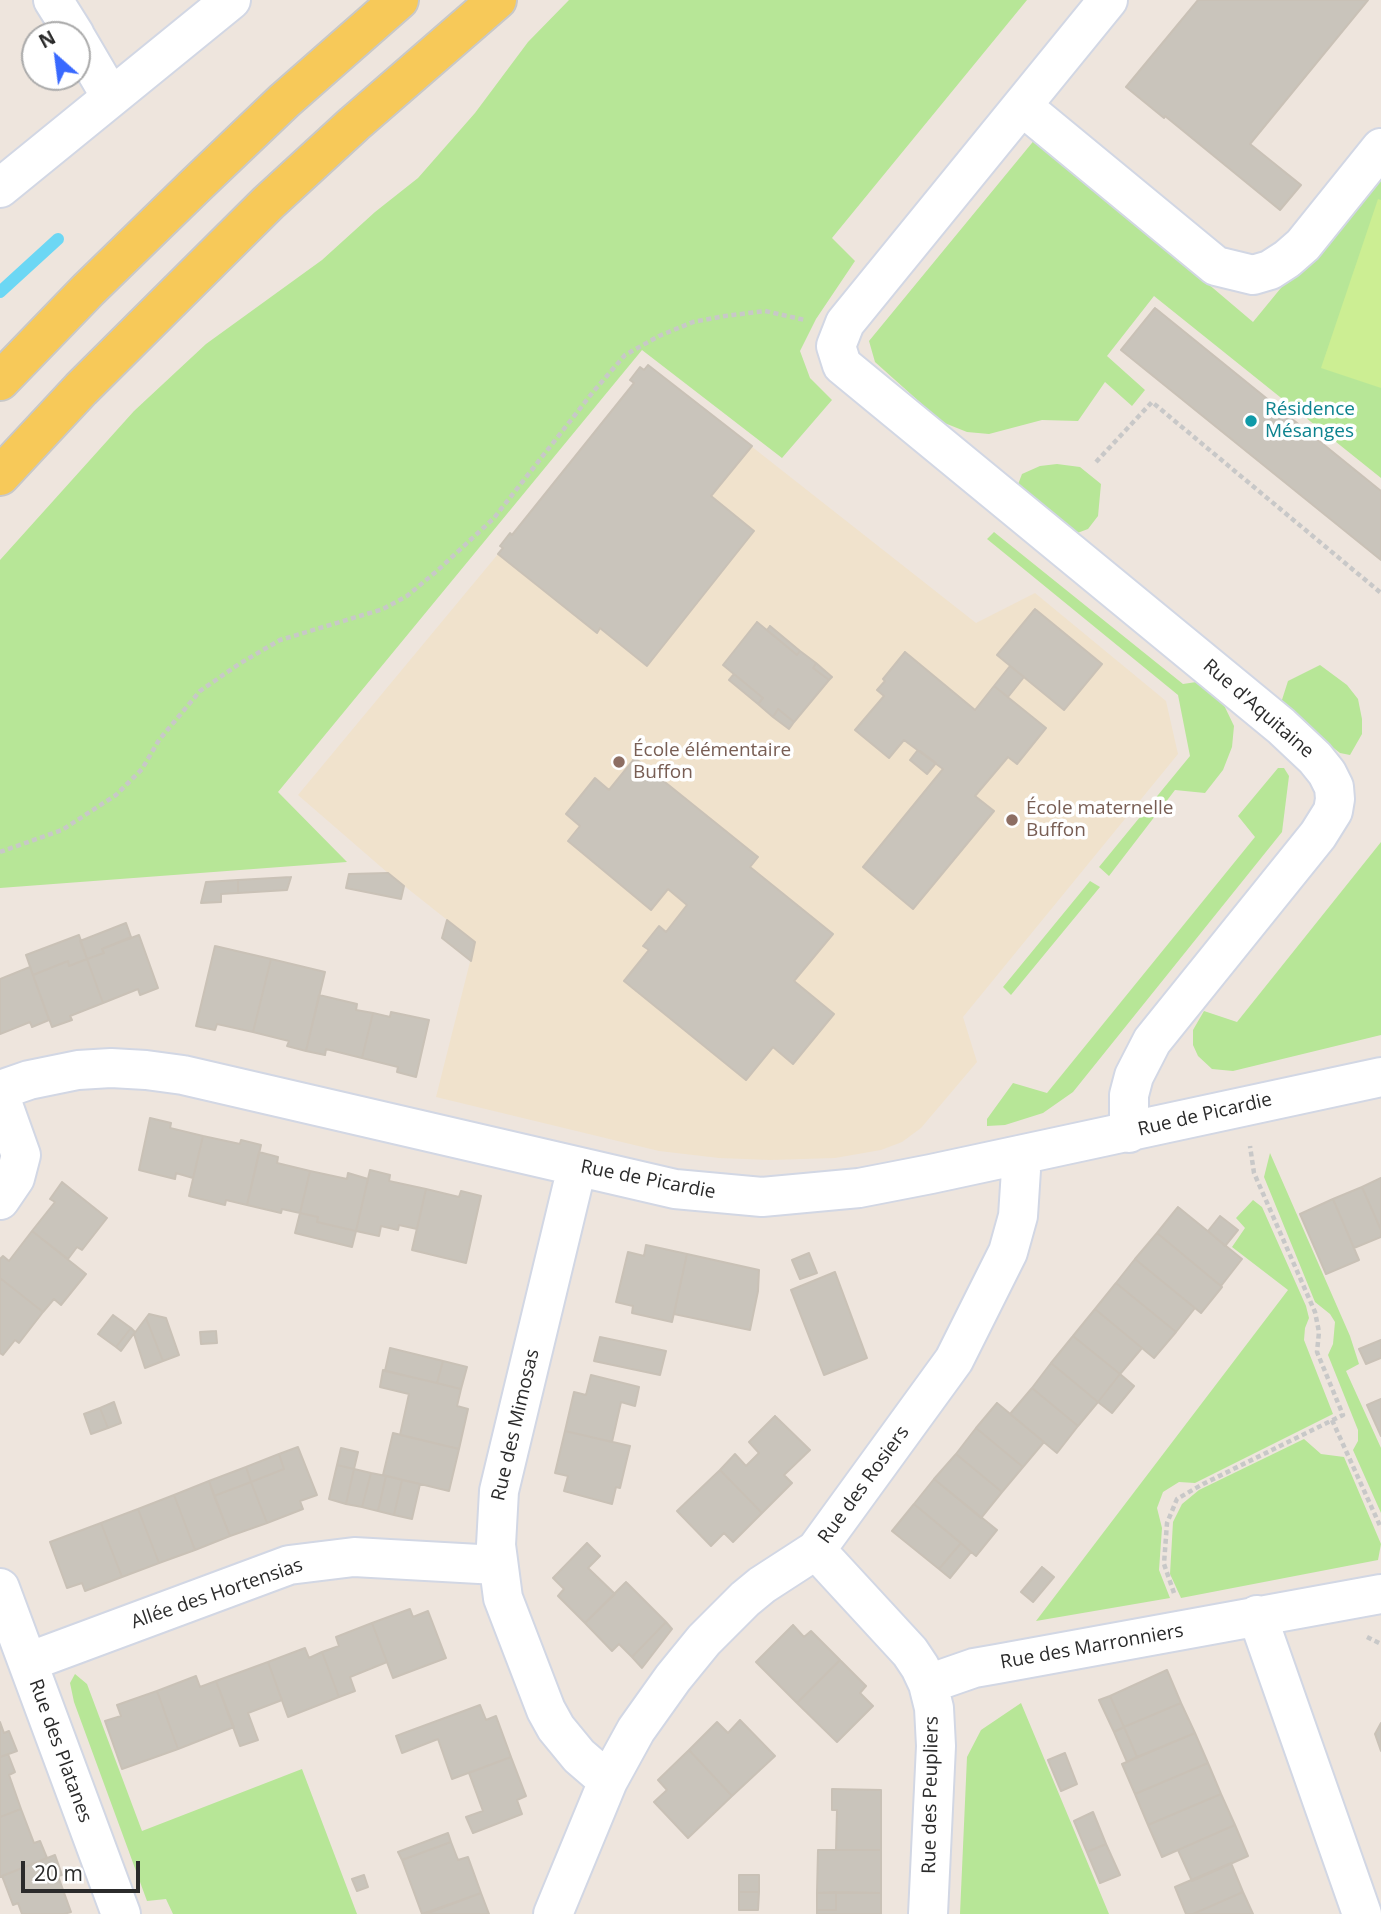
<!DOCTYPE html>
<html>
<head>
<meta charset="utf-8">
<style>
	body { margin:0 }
	#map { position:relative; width:1381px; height:1914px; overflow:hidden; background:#eee5dd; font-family:"Open Sans",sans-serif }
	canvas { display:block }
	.north { position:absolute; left:21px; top:21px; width:70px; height:70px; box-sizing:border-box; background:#fff; border:2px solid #aaa; border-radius:50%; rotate:332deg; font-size:19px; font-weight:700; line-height:28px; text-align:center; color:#2b2b2b }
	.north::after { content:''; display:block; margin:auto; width:24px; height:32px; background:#3969ff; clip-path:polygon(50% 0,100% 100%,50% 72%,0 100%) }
	.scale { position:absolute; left:21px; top:1861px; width:119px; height:32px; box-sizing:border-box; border:4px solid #2b2b2b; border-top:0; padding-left:9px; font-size:21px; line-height:24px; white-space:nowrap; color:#2b2b2b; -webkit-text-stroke:5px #fff; paint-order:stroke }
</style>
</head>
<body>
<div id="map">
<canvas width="1381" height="1914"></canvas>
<div class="north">N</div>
<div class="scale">20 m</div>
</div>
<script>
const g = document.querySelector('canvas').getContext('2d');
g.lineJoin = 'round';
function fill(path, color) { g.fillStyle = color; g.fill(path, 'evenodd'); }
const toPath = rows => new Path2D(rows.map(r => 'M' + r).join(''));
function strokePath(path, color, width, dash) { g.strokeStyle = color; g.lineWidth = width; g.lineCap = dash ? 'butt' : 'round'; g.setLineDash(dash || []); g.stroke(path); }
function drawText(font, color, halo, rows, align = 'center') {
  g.font = font + ' "Open Sans",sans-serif'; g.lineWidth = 7; g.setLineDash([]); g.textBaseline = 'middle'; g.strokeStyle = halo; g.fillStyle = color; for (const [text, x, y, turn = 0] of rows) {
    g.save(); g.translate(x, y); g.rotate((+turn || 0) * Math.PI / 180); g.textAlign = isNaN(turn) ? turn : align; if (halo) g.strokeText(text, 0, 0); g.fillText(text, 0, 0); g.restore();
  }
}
fill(toPath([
	[648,365,976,623,1035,593,1166,701,1178,754,963,1017,977,1062,921,1128,902,1142,881,1150,835,1158,770,1160,719,1158,659,1151,436,1097,475,942,388,873,298,795,503,548,500,546,510,533,512,535]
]), '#f0e2cc');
fill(toPath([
	[569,0,1027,0,832,238,855,261,816,319,800,351,810,378,832,400,782,458,642,350,278,792,347,862,0,888,0,560,134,411,206,344,322,260,375,212,418,178,475,113,528,42],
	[1036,138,1253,322,1381,166,1381,478,1154,296,1107,356,1145,390,1132,406,1105,382,1078,421,1042,420,989,434,967,432,942,422,875,362,869,341],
	[1057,464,1080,467,1101,484,1098,516,1088,529,1072,535,1017,487,1022,474,1040,466],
	[994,532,1183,684,1203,681,1222,701,1234,726,1232,747,1223,770,1205,793,1175,790,1109,876,1099,867,1190,756,1178,695,987,539],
	[1320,665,1347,685,1358,699,1362,719,1362,734,1350,755,1340,753,1280,706,1288,681],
	[1278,768,1284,768,1289,776,1282,832,1073,1092,1043,1113,1005,1125,987,1126,987,1119,1013,1083,1047,1093,1255,837,1238,816],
	[1381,842,1381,1035,1233,1071,1212,1069,1198,1056,1193,1045,1193,1030,1204,1011,1237,1022],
	[1090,881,1100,887,1011,995,1003,987],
	[1270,1153,1350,1336,1359,1364,1346,1371,1381,1448,1381,1513,1353,1450,1358,1441,1358,1430,1328,1355,1333,1344,1335,1322,1330,1314,1315,1302,1264,1177],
	[1253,1200,1262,1207,1306,1306,1309,1318,1305,1328,1304,1340,1333,1414,1195,1483,1179,1482,1163,1492,1157,1508,1162,1528,1159,1570,1170,1598,1036,1621,1288,1290,1232,1247,1245,1228,1236,1218],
	[1304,1439,1321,1454,1344,1457,1381,1544,1378,1560,1181,1598,1170,1574,1173,1522,1182,1504,1199,1490],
	[75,1674,87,1684,142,1831,302,1769,357,1914,173,1914,166,1899,147,1901,74,1702,70,1683],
	[1021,1703,1109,1914,960,1914,967,1757,981,1730]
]), '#b7e697');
fill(toPath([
	[1378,199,1381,200,1381,388,1321,368]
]), '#ccee93');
strokePath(toPath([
	[0,292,58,239]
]), '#6cd7f4', 12);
const building = toPath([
	[1198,0,1368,0,1250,144,1301,185,1280,210,1165,116,1164,118,1126,87,1198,0],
	[1155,308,1381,491,1381,560,1121,350,1155,308],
	[648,365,752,446,711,496,754,531,647,666,600,628,597,633,498,554,503,548,500,546,510,533,512,535,634,383,630,380,640,367,644,370,648,365],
	[1035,609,1102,664,1064,710,997,655,1035,609],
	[757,622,797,655,800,651,816,663,813,668,829,680,794,722,778,709,773,717,758,704,763,698,723,665,757,622],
	[770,626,800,651,797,655,767,630,770,626],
	[905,652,975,710,994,686,1046,728,1017,764,1008,757,975,796,994,811,913,909,863,867,943,769,904,740,889,758,855,730,884,696,877,690,885,681,883,679,905,652],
	[816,663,832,677,829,680,813,668,816,663],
	[1010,666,1024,677,1008,697,994,686,1010,666],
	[734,674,763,698,758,704,729,680,734,674],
	[778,709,794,722,789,729,773,717,778,709],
	[917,751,920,751,936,763,927,774,910,760,917,751],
	[635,758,758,857,750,867,833,934,794,981,834,1014,793,1064,773,1047,746,1080,624,981,649,950,643,946,659,926,666,932,687,905,668,889,651,910,568,841,580,826,566,814,595,778,609,790,635,758],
	[388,873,404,886,401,899,346,888,349,874,388,873],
	[291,877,287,890,238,893,238,880,291,877],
	[238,880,238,893,221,894,221,902,201,903,206,882,238,880],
	[447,920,475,942,471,961,442,938,447,920],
	[126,923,131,937,102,949,104,953,87,959,80,941,126,923],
	[79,935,87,959,69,966,68,961,33,975,26,955,79,935],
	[139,935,158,988,140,995,138,989,103,1003,87,959,104,953,102,949,139,935],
	[215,946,271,959,253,1032,217,1024,215,1030,196,1026,215,946],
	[87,959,103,1003,70,1016,72,1020,52,1027,33,975,68,961,69,966,87,959],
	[271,959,325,972,306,1051,287,1046,289,1041,253,1032,271,959],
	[30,967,49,1020,32,1027,30,1022,0,1034,0,979,30,967],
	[319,995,357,1004,356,1010,373,1013,362,1058,326,1049,325,1055,306,1051,319,995],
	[391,1012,429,1020,416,1077,397,1072,398,1067,362,1058,373,1013,390,1017,391,1012],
	[150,1118,171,1123,170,1128,203,1136,193,1178,176,1173,175,1179,139,1170,150,1118],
	[203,1136,240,1144,241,1140,261,1145,247,1205,226,1200,225,1205,189,1196,203,1136],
	[259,1152,278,1157,277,1163,310,1171,300,1213,282,1209,281,1213,247,1205,259,1152],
	[370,1170,390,1175,389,1181,426,1189,417,1229,399,1225,398,1230,381,1226,379,1236,356,1231,370,1170],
	[310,1171,347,1179,348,1173,368,1179,356,1231,317,1222,318,1217,300,1213,310,1171],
	[1381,1178,1381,1230,1362,1187,1381,1178],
	[62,1182,107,1218,82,1250,77,1247,68,1259,32,1231,55,1202,50,1199,62,1182],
	[1362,1187,1381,1230,1381,1237,1354,1248,1333,1199,1362,1187],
	[426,1189,459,1197,461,1191,481,1196,466,1263,412,1250,426,1189],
	[1333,1199,1359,1260,1326,1274,1300,1214,1333,1199],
	[1178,1207,1242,1259,1221,1286,1157,1233,1178,1207],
	[300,1213,318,1217,317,1222,356,1231,352,1247,295,1233,300,1213],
	[1220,1216,1238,1230,1225,1246,1208,1231,1220,1216],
	[32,1231,86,1274,61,1305,54,1299,43,1312,0,1278,0,1259,3,1256,9,1261,32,1231],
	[1157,1233,1222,1287,1201,1313,1135,1259,1157,1233],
	[646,1245,687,1254,672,1322,632,1313,633,1306,616,1302,628,1252,644,1256,646,1245],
	[809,1253,817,1273,800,1279,792,1260,809,1253],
	[687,1254,759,1270,758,1291,750,1330,674,1314,687,1254],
	[1135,1259,1195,1308,1176,1332,1116,1283,1135,1259],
	[835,1272,867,1358,824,1375,791,1290,835,1272],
	[0,1278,43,1312,19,1343,15,1340,3,1355,0,1353,0,1278],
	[1116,1283,1176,1332,1154,1358,1095,1309,1116,1283],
	[1095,1309,1142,1348,1120,1374,1073,1336,1095,1309],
	[149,1314,166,1318,179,1355,163,1361,146,1318,149,1314],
	[113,1315,131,1328,116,1347,98,1334,113,1315],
	[146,1318,163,1361,145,1368,134,1334,146,1318],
	[131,1328,135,1332,121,1351,116,1347,131,1328],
	[216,1331,217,1343,201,1344,200,1332,216,1331],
	[1073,1336,1120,1374,1098,1402,1051,1363,1073,1336],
	[600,1337,666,1351,660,1375,594,1361,600,1337],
	[1381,1340,1381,1358,1366,1364,1359,1349,1381,1340],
	[390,1348,443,1361,437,1383,385,1371,390,1348],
	[443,1361,467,1367,461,1389,437,1383,443,1361],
	[1051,1363,1098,1402,1078,1426,1032,1388,1051,1363],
	[383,1370,461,1389,457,1406,468,1409,459,1449,400,1435,409,1394,380,1387,383,1370],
	[1120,1374,1134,1386,1112,1413,1098,1402,1120,1374],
	[591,1375,639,1387,635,1406,621,1402,612,1442,565,1431,574,1392,586,1395,591,1375],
	[1032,1388,1078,1426,1057,1453,1010,1414,1032,1388],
	[1381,1399,1381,1436,1367,1405,1381,1399],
	[114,1402,121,1423,108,1428,100,1408,114,1402],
	[997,1403,1044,1442,1023,1467,976,1428,997,1403],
	[100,1408,108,1428,91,1434,84,1414,100,1408],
	[775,1416,810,1450,784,1475,792,1483,762,1513,720,1470,735,1454,746,1466,759,1453,749,1442,775,1416],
	[976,1428,1023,1467,1002,1492,956,1454,976,1428],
	[565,1431,630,1446,620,1488,616,1487,612,1504,564,1491,568,1476,555,1473,565,1431],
	[393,1433,459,1449,449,1491,383,1475,393,1433],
	[298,1447,317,1495,300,1501,303,1509,267,1523,251,1482,284,1469,279,1454,298,1447],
	[341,1448,358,1452,354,1469,337,1465,341,1448],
	[279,1454,284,1469,251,1482,246,1467,279,1454],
	[956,1454,1002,1492,981,1518,934,1479,956,1454],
	[337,1465,354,1469,346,1504,329,1499,337,1465],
	[246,1467,251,1482,214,1496,209,1481,246,1467],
	[354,1469,371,1473,362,1507,346,1504,354,1469],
	[720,1470,762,1513,733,1542,724,1533,711,1546,677,1511,720,1470],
	[371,1473,386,1476,378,1511,362,1507,371,1473],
	[386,1476,402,1480,394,1515,378,1511,386,1476],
	[934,1479,997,1530,976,1556,914,1504,934,1479],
	[402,1480,420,1484,412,1519,394,1515,402,1480],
	[209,1481,230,1536,195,1550,174,1495,209,1481],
	[251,1482,267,1523,230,1536,214,1496,251,1482],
	[174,1495,195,1550,159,1563,138,1509,174,1495],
	[914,1504,961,1543,939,1569,892,1531,914,1504],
	[138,1509,159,1563,122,1577,101,1523,138,1509],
	[101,1523,122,1577,85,1591,82,1583,67,1588,50,1542,101,1523],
	[587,1543,600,1556,588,1568,615,1594,585,1623,558,1596,564,1589,553,1578,587,1543],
	[961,1543,971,1552,950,1578,939,1569,961,1543],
	[1042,1567,1054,1577,1033,1602,1021,1592,1042,1567],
	[626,1582,666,1622,632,1657,619,1644,612,1651,585,1623,626,1582],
	[410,1609,413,1617,428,1611,446,1658,393,1678,372,1623,410,1609],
	[666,1622,672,1629,642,1668,632,1657,666,1622],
	[372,1623,387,1662,350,1677,355,1691,339,1697,322,1652,339,1646,336,1637,372,1623],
	[793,1625,804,1637,811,1631,840,1660,797,1703,756,1662,793,1625],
	[305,1648,309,1658,322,1652,339,1697,288,1717,268,1662,305,1648],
	[840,1660,866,1686,860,1693,873,1706,837,1742,797,1703,840,1660],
	[268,1662,282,1700,248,1713,258,1740,240,1746,216,1681,268,1662],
	[1167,1670,1181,1703,1124,1727,1110,1696,1167,1670],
	[196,1676,200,1687,216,1681,234,1727,178,1749,157,1691,196,1676],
	[157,1691,178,1749,122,1769,105,1721,121,1716,117,1705,157,1691],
	[1110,1696,1124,1727,1114,1732,1099,1700,1110,1696],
	[1181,1703,1195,1733,1137,1757,1124,1727,1181,1703],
	[480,1705,486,1720,496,1716,511,1757,452,1779,438,1739,402,1753,396,1736,480,1705],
	[740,1720,775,1756,732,1796,689,1750,717,1722,728,1733,740,1720],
	[0,1722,4,1733,9,1731,17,1751,0,1757,0,1722],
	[1381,1723,1381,1751,1375,1734,1381,1723],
	[1124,1727,1137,1757,1127,1762,1114,1732,1124,1727],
	[1195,1733,1208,1763,1135,1794,1122,1764,1195,1733],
	[689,1750,732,1796,688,1838,654,1802,667,1790,658,1780,689,1750],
	[1065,1753,1077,1784,1061,1791,1048,1760,1065,1753],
	[8,1754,15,1772,9,1775,21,1809,0,1817,0,1757,8,1754],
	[511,1757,526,1796,517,1800,522,1814,473,1833,466,1817,483,1811,469,1773,511,1757],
	[1208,1763,1221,1794,1148,1825,1135,1794,1208,1763],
	[832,1789,881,1790,881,1850,836,1850,837,1810,832,1810,832,1789],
	[1221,1794,1235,1825,1162,1857,1148,1825,1221,1794],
	[21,1809,34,1843,40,1841,47,1858,0,1877,0,1817,21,1809],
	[1093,1812,1106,1844,1087,1852,1074,1821,1093,1812],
	[1235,1825,1248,1856,1192,1881,1178,1850,1235,1825],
	[448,1833,451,1842,402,1860,398,1852,448,1833],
	[451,1842,458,1860,468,1857,481,1893,422,1914,402,1860,451,1842],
	[1106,1844,1120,1875,1100,1883,1087,1852,1106,1844],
	[818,1850,881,1850,881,1893,817,1893,818,1850],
	[55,1855,62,1875,58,1876,71,1912,64,1914,22,1914,18,1903,13,1905,2,1876,55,1855],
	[1231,1863,1243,1892,1193,1914,1186,1914,1175,1887,1231,1863],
	[364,1875,368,1887,357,1891,352,1879,364,1875],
	[739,1875,759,1875,759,1892,739,1892,739,1875],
	[739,1892,759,1892,758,1910,739,1910,739,1892],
	[836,1892,836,1910,817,1910,817,1893,836,1892],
	[836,1892,881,1893,881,1914,817,1914,817,1910,836,1910,836,1892],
	[1243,1892,1253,1914,1193,1914,1243,1892],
	[481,1893,489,1914,426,1914,481,1893]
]);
fill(building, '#c9c4bb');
strokePath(building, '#c9c1b6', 2);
const minor = toPath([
	[53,0,75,35],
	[1108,0,845,323,836,346,842,365,1281,726,1315,758,1327,773,1334,787,1335,799,1333,811,1318,835,1152,1041,1134,1076,1129,1095,1129,1133],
	[77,39,111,97],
	[1022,106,1216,266,1253,275,1270,270,1287,259,1303,245,1381,148],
	[0,188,231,0],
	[0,1090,29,1080,78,1070,111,1068,146,1070,183,1075,675,1189,762,1197,859,1188,931,1174,1381,1077],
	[0,1096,21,1155,15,1178,0,1200],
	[577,1167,499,1491,496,1545,503,1598,546,1710,556,1728,579,1756,608,1781],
	[816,1550,910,1652,920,1667,928,1684,934,1708,936,1746,928,1914],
	[0,1588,121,1914],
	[1257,1615,1362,1914],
	[28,1662,289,1565,354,1557,497,1565],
	[928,1684,974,1668,997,1664,1381,1594],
	[553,1914,608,1781,636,1730,673,1678,704,1640,745,1599,762,1585,816,1550,954,1360,1008,1252,1018,1216,1022,1155]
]);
const major = toPath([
	[0,381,88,290,196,185,284,101,399,0],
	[0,476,81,389,268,203,354,124,497,0]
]);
strokePath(minor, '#d2d7e4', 42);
strokePath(major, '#c8c8c8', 42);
strokePath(toPath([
	[1096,462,1152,402,1381,593],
	[0,852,62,830,116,795,142,769,159,740,200,691,239,664,280,640,383,609,407,596,438,570,494,518,593,392,625,355,659,336,693,322,725,316,765,311,805,320],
	[1332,1420,1381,1528],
	[1174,1593,1164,1564,1167,1523,1177,1499,1203,1484,1343,1415,1317,1352,1319,1332,1315,1312,1254,1173,1250,1146],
	[1367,1637,1381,1644]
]), '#c8c8c8', 4.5, [5, 3.5]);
strokePath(minor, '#fff', 38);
strokePath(major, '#f7c959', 38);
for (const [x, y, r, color] of [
	[1251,421,7,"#0f9aa8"],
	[619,762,7,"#8d6e63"],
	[1012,820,7,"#8d6e63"]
]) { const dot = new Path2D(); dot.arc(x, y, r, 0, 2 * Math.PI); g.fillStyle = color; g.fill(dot); strokePath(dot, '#fff', 2.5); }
drawText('19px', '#0d838f', '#fff', [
	["Résidence",1265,410],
	["Mésanges",1265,432]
], 'left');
drawText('19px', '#2b2b2b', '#fff', [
	["Rue d'Aquitaine",1258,709,41],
	["Rue de Picardie",1205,1115,-13],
	["Rue de Picardie",648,1180,11],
	["Rue des Mimosas",516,1425,-77],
	["Rue des Rosiers",864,1485,-54],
	["Allée des Hortensias",217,1594,-19],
	["Rue des Marronniers",1092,1647,-10],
	["Rue des Platanes",60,1751,70],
	["Rue des Peupliers",931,1795,-89]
]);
drawText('19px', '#785e54', '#fff', [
	["École élémentaire",633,751],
	["Buffon",633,773],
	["École maternelle",1026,809],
	["Buffon",1026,831]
], 'left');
</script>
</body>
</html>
